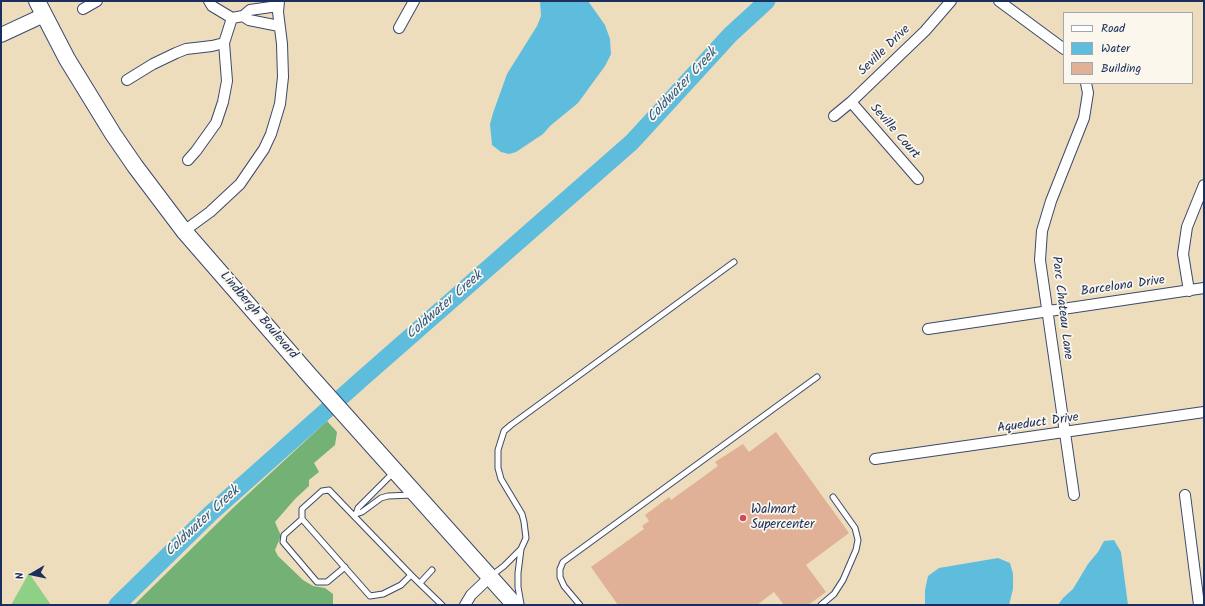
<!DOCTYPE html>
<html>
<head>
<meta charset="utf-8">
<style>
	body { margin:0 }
	#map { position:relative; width:1205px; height:606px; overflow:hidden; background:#eeddbc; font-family:Kalam,sans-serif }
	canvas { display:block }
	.frame { position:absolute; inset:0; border:2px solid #1b2f5e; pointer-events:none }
	.legend { position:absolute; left:1063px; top:12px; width:130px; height:72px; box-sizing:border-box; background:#fbf7ec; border:1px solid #a1a7b3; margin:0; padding:5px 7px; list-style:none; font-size:12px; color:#1b2f5e }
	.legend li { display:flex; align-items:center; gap:8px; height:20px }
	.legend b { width:20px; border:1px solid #a1a7b3 }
	.north { position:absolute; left:12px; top:554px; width:40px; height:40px; -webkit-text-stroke:3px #fbf7ec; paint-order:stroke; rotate:261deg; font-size:11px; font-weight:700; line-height:16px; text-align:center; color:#1b2f5e }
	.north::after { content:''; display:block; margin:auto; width:14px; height:18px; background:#1b2f5e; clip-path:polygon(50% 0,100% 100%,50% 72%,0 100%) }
</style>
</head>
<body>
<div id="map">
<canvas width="1205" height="606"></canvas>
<div class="frame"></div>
<ul class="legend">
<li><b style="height:5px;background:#fff"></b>Road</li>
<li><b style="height:11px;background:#5ebcdd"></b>Water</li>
<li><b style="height:11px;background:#e0b097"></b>Building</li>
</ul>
<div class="north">N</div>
</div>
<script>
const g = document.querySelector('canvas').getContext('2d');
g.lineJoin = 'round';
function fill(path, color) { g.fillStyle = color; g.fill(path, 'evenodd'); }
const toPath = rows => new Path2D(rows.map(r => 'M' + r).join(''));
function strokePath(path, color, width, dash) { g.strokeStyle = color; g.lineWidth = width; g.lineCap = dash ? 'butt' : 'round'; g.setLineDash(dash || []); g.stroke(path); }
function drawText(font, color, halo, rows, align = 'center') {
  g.font = font + ' Kalam,sans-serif'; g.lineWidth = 3.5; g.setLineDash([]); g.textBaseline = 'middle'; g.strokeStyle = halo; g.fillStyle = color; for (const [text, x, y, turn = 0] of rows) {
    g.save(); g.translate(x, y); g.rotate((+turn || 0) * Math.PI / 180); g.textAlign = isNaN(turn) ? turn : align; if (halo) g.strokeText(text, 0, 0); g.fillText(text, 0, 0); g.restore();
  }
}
fill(toPath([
	[29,573,51,605,11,605]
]), '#8fd087');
fill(toPath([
	[327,421,337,432,335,445,314,463,319,472,309,480,309,486,295,499,275,522,281,536,275,550,278,556,303,580,313,586,325,588,333,594,333,605,134,605,234,507]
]), '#73b274');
fill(toPath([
	[540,1,588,1,605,25,610,39,611,54,605,66,578,103,550,126,543,134,516,152,509,154,501,152,492,145,490,124,493,113,507,74,537,26,541,16],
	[1114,540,1121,552,1128,605,1058,605,1063,598,1073,589,1088,564,1098,552,1104,541],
	[998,558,1010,563,1013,574,1013,589,1009,605,925,605,925,590,928,576,939,568]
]), '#5ebcdd');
strokePath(toPath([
	[117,605,211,513,364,377,632,142,730,35,767,1]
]), '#5ebcdd', 17);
fill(toPath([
	[776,432,849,533,806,565,826,592,808,605,784,605,774,592,757,605,618,605,591,567,644,529,642,526,649,521,645,515,669,497,671,500,718,466,715,462,743,444,749,452]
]), '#e0b097');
const lane = toPath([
	[356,514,362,512,381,498,388,496,412,495],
	[354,516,329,490,322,491,302,509,302,519,370,596,383,594,401,585,411,575,354,516,356,514,358,508,393,473],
	[302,519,284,535,283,542,317,582,327,582,345,567],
	[521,549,518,573,518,587,521,604],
	[411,575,442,605],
	[491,576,504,566,521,549,526,538,524,522,522,514,501,479,498,468,498,450,504,431,511,425,734,262],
	[420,583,432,570],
	[580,605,564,586,560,577,560,569,563,562,817,377],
	[821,605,834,594,843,580,856,550,858,540,855,528,833,497]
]);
const street = toPath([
	[209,1,212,6,232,18,243,16,250,10,278,6],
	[999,1,1064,49],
	[83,9,97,1],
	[243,16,249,20,279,26],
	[399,28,414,1],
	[127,80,153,64,176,53,186,49,212,46,224,43],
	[851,102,918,179],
	[834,116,851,102,925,31,951,1],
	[188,160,196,151,216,123,223,102,227,81,224,43,232,18],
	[184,231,210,212,240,184,264,149,271,134,280,104,283,77,282,44,278,12,279,1],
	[1189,291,1183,254,1187,227,1204,185],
	[928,329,1204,288],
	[875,459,1204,412],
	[1074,495,1040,260,1042,231,1051,201,1084,118,1088,93,1086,83],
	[1185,495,1199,605],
	[465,605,471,595,490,577]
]);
const secondary = toPath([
	[1,35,44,15]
]);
const primary = toPath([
	[37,1,67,59,113,134,135,166,184,231,310,376,515,605]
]);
strokePath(lane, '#3b496c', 7);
strokePath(street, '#3b496c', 12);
strokePath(secondary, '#3b496c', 16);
strokePath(primary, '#3b496c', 18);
strokePath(lane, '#fff', 5);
strokePath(street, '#fff', 10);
strokePath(secondary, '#fff', 14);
strokePath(primary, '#fff', 16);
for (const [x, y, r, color] of [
	[743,518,4,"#d1495b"]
]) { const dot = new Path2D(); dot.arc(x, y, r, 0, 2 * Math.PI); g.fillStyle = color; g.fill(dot); strokePath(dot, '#fbf7ec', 1.5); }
drawText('13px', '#1b2f5e', '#fbf7ec', [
	["Seville Drive",885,51,-44],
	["Seville Court",894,132,49],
	["Barcelona Drive",1123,287,-8],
	["Parc Chateau Lane",1061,308,83],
	["Lindbergh Boulevard",258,316,49],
	["Aqueduct Drive",1038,424,-8]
]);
drawText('13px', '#1b2f5e', '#fbf7ec', [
	["Walmart",751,511],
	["Supercenter",751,526]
], 'left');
drawText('italic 14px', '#2f5984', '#fbf7ec', [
	["Coldwater Creek",683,86,-47],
	["Coldwater Creek",445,306,-41],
	["Coldwater Creek",203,522,-43]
]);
</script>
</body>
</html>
